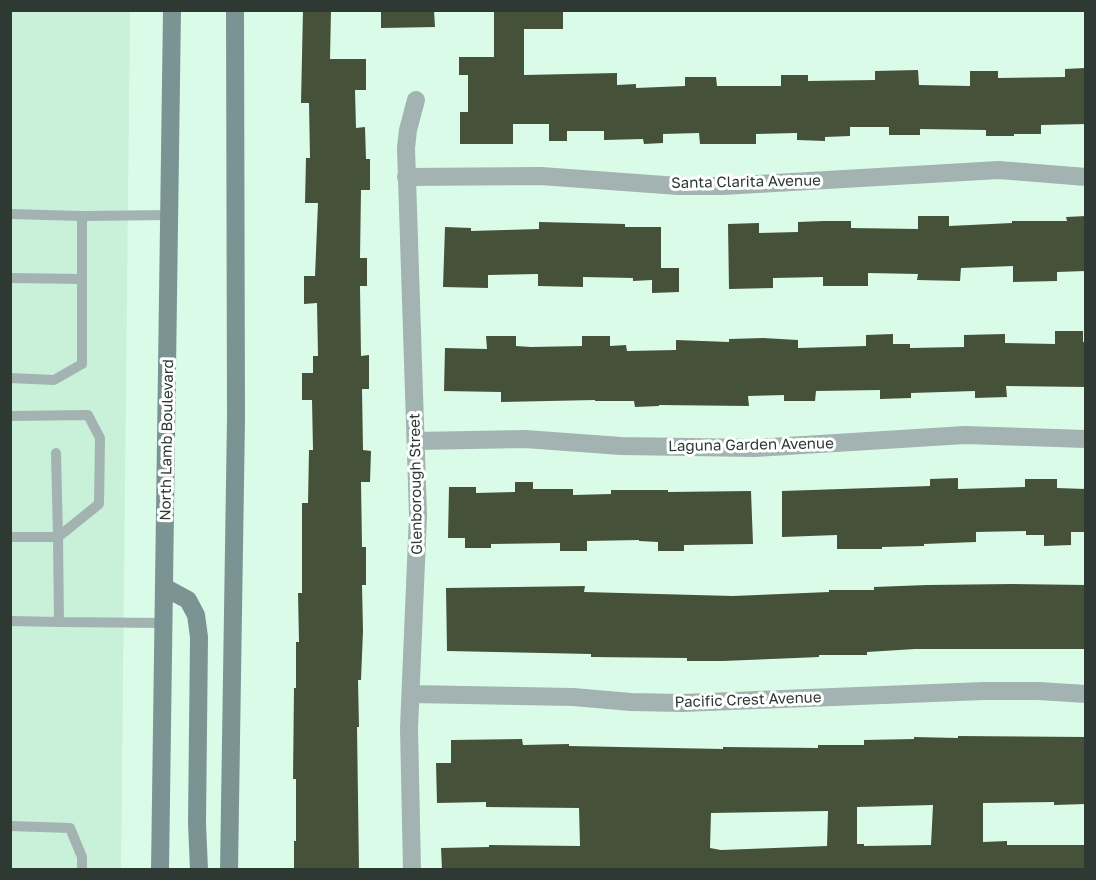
<!DOCTYPE html>
<html>
<head>
<meta charset="utf-8">
<style>
	body { margin:0 }
	#map { position:relative; width:1096px; height:880px; overflow:hidden; background:#dbfbe9; font-family:"Golos Text",sans-serif }
	canvas { display:block }
	.frame { position:absolute; inset:0; border:12px solid #2d3932; pointer-events:none }
</style>
</head>
<body>
<div id="map">
<canvas width="1096" height="880"></canvas>
<div class="frame"></div>
</div>
<script>
const g = document.querySelector('canvas').getContext('2d');
g.lineJoin = 'round';
function fill(path, color) { g.fillStyle = color; g.fill(path, 'evenodd'); }
const toPath = rows => new Path2D(rows.map(r => 'M' + r).join(''));
function strokePath(path, color, width, dash) { g.strokeStyle = color; g.lineWidth = width; g.lineCap = dash ? 'butt' : 'round'; g.setLineDash(dash || []); g.stroke(path); }
function drawText(font, color, halo, rows, align = 'center') {
  g.font = font + ' "Golos Text",sans-serif'; g.lineWidth = 6; g.setLineDash([]); g.textBaseline = 'middle'; g.strokeStyle = halo; g.fillStyle = color; for (const [text, x, y, turn = 0] of rows) {
    g.save(); g.translate(x, y); g.rotate((+turn || 0) * Math.PI / 180); g.textAlign = isNaN(turn) ? turn : align; if (halo) g.strokeText(text, 0, 0); g.fillText(text, 0, 0); g.restore();
  }
}
fill(toPath([
	[10,11,130,11,121,869,11,869]
]), '#c9f1da');
fill(toPath([
	[303,10,331,10,330,59,366,59,366,90,355,90,356,128,365,127,366,159,370,159,370,190,361,190,360,258,367,258,367,286,360,286,361,356,369,355,369,389,362,389,363,450,371,451,370,482,361,482,362,547,366,547,366,585,362,585,363,631,361,680,358,680,359,727,357,727,359,870,294,870,294,841,296,841,296,779,293,779,294,688,296,688,296,642,299,642,298,593,302,593,302,503,308,503,309,450,313,450,312,400,302,400,302,373,313,373,313,356,318,356,317,303,304,304,304,276,315,276,318,203,305,203,306,158,310,158,309,103,301,103],
	[381,10,434,10,435,27,381,28],
	[494,10,563,10,563,29,524,29,524,75,617,73,617,85,636,84,636,88,685,86,685,77,716,77,717,86,781,86,781,75,808,75,808,81,875,80,875,71,918,70,919,85,970,86,970,71,998,71,998,78,1065,77,1065,69,1085,68,1086,124,1041,125,1041,134,1014,134,1014,136,986,136,986,130,920,129,920,135,889,135,889,127,850,127,850,136,825,137,825,141,797,140,797,133,756,134,756,144,700,144,699,133,663,134,663,143,644,144,643,139,604,140,604,131,567,131,567,141,549,141,549,124,513,124,513,144,460,144,460,112,468,112,468,75,459,75,459,57,494,57],
	[918,216,949,216,949,226,1012,223,1012,221,1067,221,1066,217,1086,216,1086,271,1057,272,1057,281,1013,282,1013,266,961,268,960,281,917,280,918,274,868,273,868,286,823,286,823,277,773,278,773,288,729,289,728,224,759,223,759,233,798,232,798,222,824,221,851,221,851,228,918,229],
	[539,222,625,224,625,227,661,227,661,268,679,268,679,292,652,293,652,280,633,281,633,278,583,277,583,287,538,286,538,274,488,275,488,288,443,287,445,227,471,228,471,231,539,229],
	[1055,331,1083,331,1083,342,1086,342,1086,387,1006,386,1007,397,975,398,975,391,911,393,911,398,880,399,880,390,816,391,815,401,784,401,784,395,748,396,749,406,659,405,659,406,635,407,634,401,595,401,595,400,501,402,501,392,444,391,445,348,487,349,486,336,516,336,516,346,531,347,582,346,582,336,610,336,610,346,626,345,627,351,676,350,676,340,729,342,729,339,763,338,798,340,798,348,866,346,866,335,893,334,893,344,910,344,910,348,964,347,964,335,1005,334,1005,343,1055,344],
	[958,478,958,489,1025,487,1025,479,1057,479,1057,488,1086,489,1086,532,1071,532,1071,545,1044,546,1044,535,1026,535,1026,531,976,532,976,542,924,544,924,546,882,547,882,549,837,549,837,535,782,537,782,491,930,486,930,479],
	[515,482,533,482,533,489,573,489,573,495,611,494,611,490,668,490,668,492,751,491,753,544,684,545,684,551,658,551,658,542,639,541,639,540,587,541,587,551,560,551,560,543,491,544,491,548,465,548,465,538,448,538,449,487,476,487,476,493,515,492],
	[1012,584,1086,585,1086,649,915,649,867,652,867,655,819,655,819,657,723,661,687,661,687,658,591,657,591,654,447,651,446,588,585,586,584,592,733,596,829,592,829,590,874,590,874,587,927,585],
	[958,736,1086,737,1086,804,1054,805,1054,802,983,803,983,842,1007,841,1007,845,1086,845,1086,870,442,870,441,848,489,847,489,845,580,846,579,808,486,807,486,802,437,803,436,763,451,763,451,740,522,739,523,745,569,744,569,746,723,749,723,747,818,748,818,745,864,745,864,740,914,739,914,737,958,738],
	[933,805,931,845,864,846,864,844,857,844,857,807],
	[828,811,827,846,721,850,710,848,711,813]
]), '#465139');
strokePath(toPath([
	[10,214,82,216,82,364,54,380,10,378],
	[82,216,170,215],
	[10,278,82,279],
	[10,416,88,415,100,438,99,504,58,537],
	[56,453,58,537],
	[10,537,58,537,59,622,10,621],
	[59,622,163,623],
	[10,826,70,828,82,857,82,870]
]), '#a2b3b2', 10);
strokePath(toPath([
	[406,177,541,176,678,186,723,186,999,170,1086,177],
	[416,441,525,439,621,446,755,448,965,435,1086,439],
	[411,694,573,697,631,702,682,703,984,691,1039,691,1086,694],
	[412,870,409,728,418,515,406,148,408,130,416,100]
]), '#a2b3b2', 18);
strokePath(toPath([
	[164,587,188,600,196,615,199,637,197,823,199,870],
	[160,870,172,10],
	[229,870,236,418,235,10]
]), '#7b9493', 18);
drawText('15px', '#2d3932', '#fff', [
	["Santa Clarita Avenue",746,182,-1],
	["North Lamb Boulevard",167,440,-89],
	["Laguna Garden Avenue",751,445,-1],
	["Glenborough Street",416,484,-91],
	["Pacific Crest Avenue",748,700,-2]
]);
</script>
</body>
</html>
